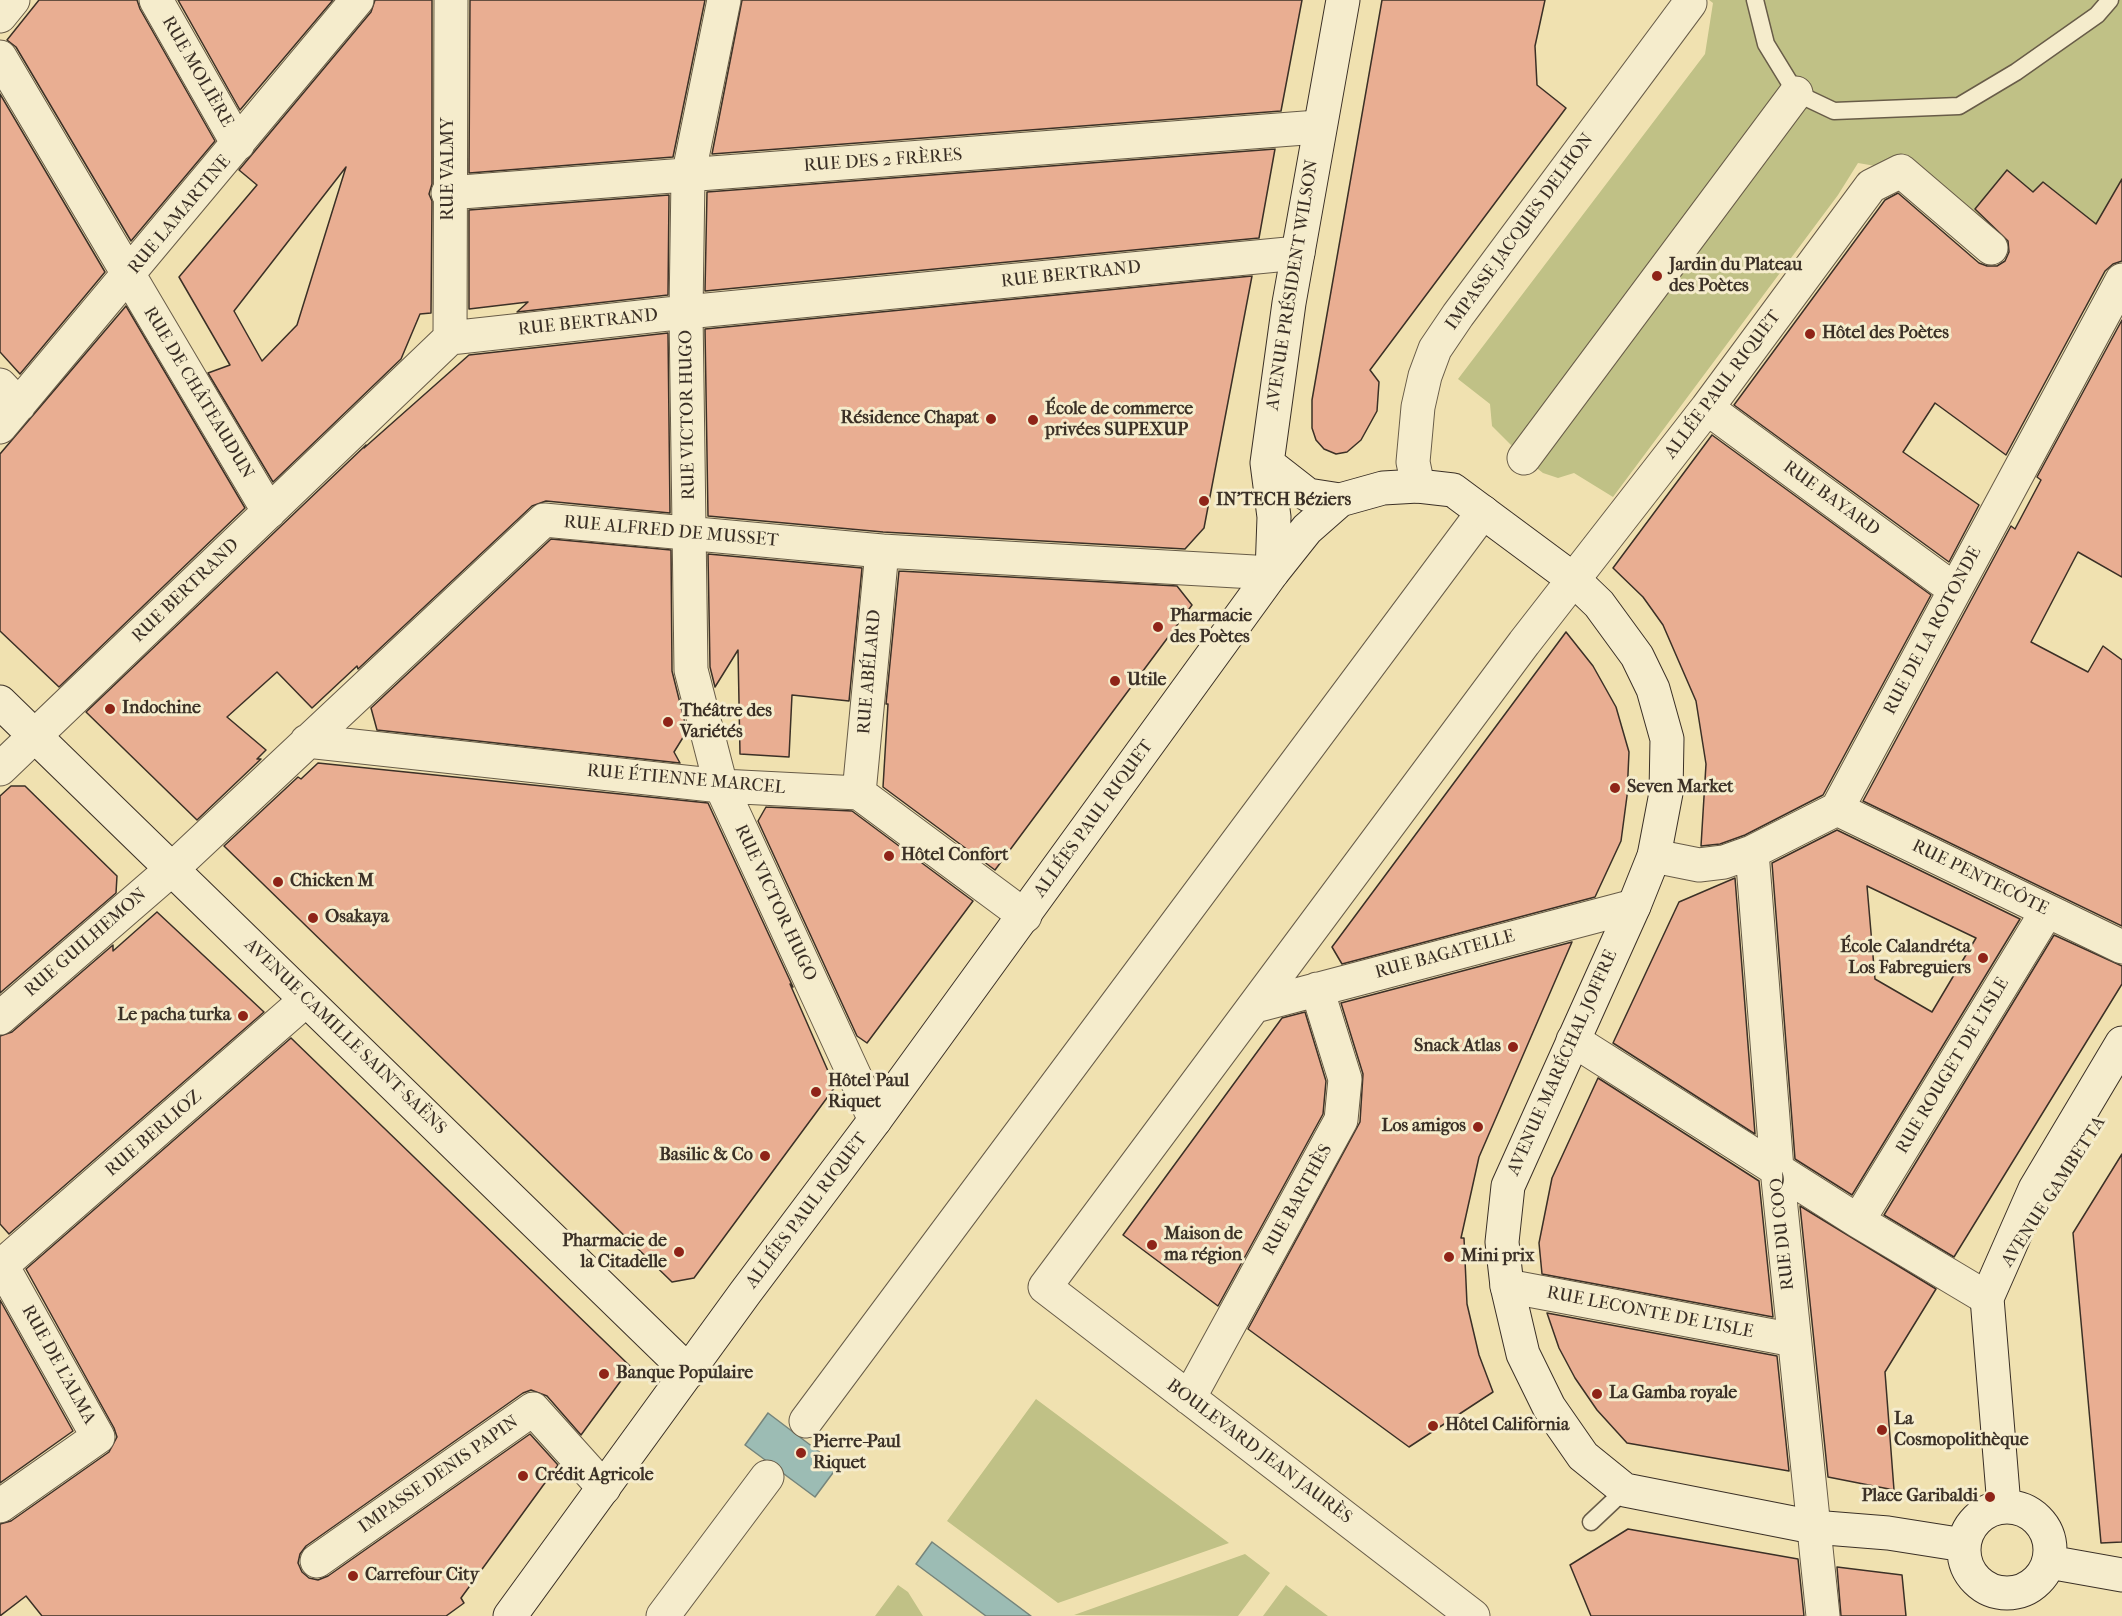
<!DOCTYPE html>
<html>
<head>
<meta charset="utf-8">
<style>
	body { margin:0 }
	canvas { display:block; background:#f0e1b0 }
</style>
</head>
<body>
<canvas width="2122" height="1616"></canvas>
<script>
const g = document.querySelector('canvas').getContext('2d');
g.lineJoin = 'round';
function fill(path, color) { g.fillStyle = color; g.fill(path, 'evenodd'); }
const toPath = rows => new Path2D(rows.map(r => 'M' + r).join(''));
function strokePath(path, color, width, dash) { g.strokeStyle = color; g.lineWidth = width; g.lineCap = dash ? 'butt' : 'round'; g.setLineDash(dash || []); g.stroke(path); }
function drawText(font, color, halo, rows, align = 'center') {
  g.font = font + ' "IM FELL French Canon",serif'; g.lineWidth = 6; g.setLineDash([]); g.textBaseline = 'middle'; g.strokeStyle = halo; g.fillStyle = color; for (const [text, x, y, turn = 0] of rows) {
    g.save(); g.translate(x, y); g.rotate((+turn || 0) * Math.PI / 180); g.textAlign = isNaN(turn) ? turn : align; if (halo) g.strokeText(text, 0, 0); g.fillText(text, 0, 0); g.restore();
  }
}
fill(toPath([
	[1709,0,2122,0,2122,242,2085,310,1899,155,1887,168,1858,163,1838,195,1613,497,1574,473,1558,478,1543,473,1524,458,1492,426,1490,404,1458,379,1705,54,1713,3],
	[1036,1399,1229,1543,1058,1603,947,1521],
	[1245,1554,1270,1573,1238,1616,1074,1615],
	[898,1585,908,1592,923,1616,875,1616],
	[1286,1585,1328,1616,1263,1616]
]), '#c0c186');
const water = toPath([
	[768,1413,838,1466,815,1497,745,1445,768,1413],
	[932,1542,1031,1616,986,1616,916,1564,932,1542]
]);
fill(water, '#9cbcb4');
strokePath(water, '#75847b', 1.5);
const building = toPath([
	[39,0,137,0,140,9,215,141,131,241,16,47,7,40,39,0],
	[178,0,333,0,240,110,178,0],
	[375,0,432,0,432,184,429,194,432,201,431,313,420,314,401,359,273,482,208,373,230,365,179,277,257,185,239,170,371,12,375,0],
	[346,167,297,325,262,361,234,311,346,167],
	[470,0,705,0,673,157,469,173,470,0],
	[742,0,1302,0,1281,111,712,154,742,0],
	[1382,0,1545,0,1535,46,1537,85,1566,108,1370,370,1379,382,1377,411,1361,440,1347,452,1336,454,1324,449,1316,440,1312,428,1312,400,1382,0],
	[0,94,105,272,20,374,0,352,0,94],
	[1275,149,1259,238,705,291,707,192,1275,149],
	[2007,170,2033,192,2043,182,2096,224,2122,179,2122,261,2113,264,2105,271,2006,455,1935,403,1903,452,1979,505,1949,562,1734,405,1885,200,1898,193,1979,263,1987,266,1997,266,2005,261,2009,252,2008,241,1975,209,2007,170],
	[669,195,668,295,517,312,528,302,469,309,469,210,669,195],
	[1252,276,1204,528,1185,549,883,532,708,516,705,329,1252,276],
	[126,306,245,508,59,687,0,631,0,454,126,306],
	[2122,320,2122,577,2078,552,2031,642,2088,672,2103,646,2122,660,2122,926,1863,801,2011,526,2015,529,2041,480,2037,477,2122,320],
	[668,333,670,513,546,501,532,506,358,669,357,666,312,708,277,672,227,717,266,750,257,759,261,759,197,820,86,712,366,445,364,448,469,355,668,333],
	[1712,435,1931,595,1823,795,1745,835,1720,844,1701,846,1706,764,1696,701,1663,625,1643,597,1613,568,1712,435],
	[551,539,671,550,672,671,687,731,674,752,680,763,377,730,371,708,551,539],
	[708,554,862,568,849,701,792,695,789,757,740,754,738,650,715,687,710,667,708,554],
	[899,571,1177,586,1192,605,995,870,883,787,888,704,886,704,899,571],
	[1566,632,1593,666,1616,707,1629,752,1627,796,1621,841,1595,897,1342,964,1332,947,1566,632],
	[318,763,708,803,793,987,790,984,835,1087,694,1278,672,1282,224,846,298,777,301,779,318,763],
	[11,786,25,786,117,876,116,893,0,993,0,796,11,786],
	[766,807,852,811,973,901,867,1043,857,1036,758,821,766,807],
	[1837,830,2020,919,1852,1195,1795,1159,1772,863,1837,830],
	[1867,886,1976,938,1932,1012,1875,979,1867,886],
	[1735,878,1755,1134,1613,1043,1679,902,1735,878],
	[157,912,264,1012,9,1234,0,1224,0,1036,12,1032,113,945,113,951,157,912],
	[2054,935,2122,966,2122,984,1954,1257,1884,1215,2054,935],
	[1572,942,1479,1157,1461,1238,1464,1238,1467,1304,1479,1355,1493,1392,1409,1447,1248,1329,1360,1122,1363,1074,1341,1003,1572,942],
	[1305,1012,1326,1081,1323,1114,1218,1306,1123,1235,1282,1018,1305,1012],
	[291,1038,631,1367,581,1435,547,1396,531,1390,523,1393,306,1546,300,1554,298,1563,302,1572,309,1578,318,1580,328,1576,530,1434,558,1465,461,1598,464,1603,446,1616,42,1616,26,1596,0,1616,0,1524,11,1521,109,1452,117,1437,114,1428,26,1269,291,1038],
	[1598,1078,1759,1181,1773,1317,1542,1274,1539,1243,1552,1178,1598,1078],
	[2122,1154,2122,1542,2101,1543,2073,1233,2122,1154],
	[1800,1206,1936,1289,1885,1372,1894,1490,1828,1477,1800,1206],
	[0,1300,73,1431,0,1483,0,1300],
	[1547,1313,1777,1356,1789,1471,1627,1443,1597,1410,1575,1378,1559,1348,1547,1313],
	[1628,1529,1798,1559,1804,1616,1591,1616,1570,1565,1628,1529],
	[1837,1567,1902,1575,1906,1616,1841,1616,1837,1567]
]);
fill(building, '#e9ae92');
strokePath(building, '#3b3026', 1.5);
const lane = toPath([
	[1755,0,1766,44,1796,93,1834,111,1959,106,2016,72,2097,15,2110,0],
	[1591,1522,1625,1490]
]);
const street = toPath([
	[156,0,238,144],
	[724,0,688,177,686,312,691,670,721,786,875,1120],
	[0,16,13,0],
	[0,57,269,512],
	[448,193,1318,127],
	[450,338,451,0],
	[0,385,19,405],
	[1707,408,1955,590],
	[0,427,357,0],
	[1524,458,1796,93],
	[1418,486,1413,462,1418,407,1425,376,1435,349,1458,315,1690,3],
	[307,741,721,786,859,793,1025,916],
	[0,769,450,338,686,312,1298,253],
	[859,793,882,551],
	[1837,809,2122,947],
	[1752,852,1777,1169,1823,1616],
	[1654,856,1699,865,1724,862,1752,852,1837,809,2122,280],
	[1255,1006,1634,906],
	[0,1018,172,869,544,520,882,551,1272,573],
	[1573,1040,1858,1221,1987,1298],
	[1858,1221,2047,911],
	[0,1262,98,1437,0,1506],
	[0,1267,306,1000],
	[1507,1286,1794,1340],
	[1189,1398,1341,1120,1345,1079,1317,989],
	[806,1421,1483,512],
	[317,1561,533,1409,604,1488],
	[663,1616,767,1477],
	[1473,1616,1045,1287,1524,643,1707,408,1871,186,1901,171,1991,248]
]);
const secondary = toPath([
	[1267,463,1308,495,1340,500],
	[1272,573,1274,517,1267,463,1289,303,1343,0],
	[0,702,689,1372],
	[2004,1506,1987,1298,2035,1189,2122,1043],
	'1964 1550a43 43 0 1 1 86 0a43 43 0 1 1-86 0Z',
	[2049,1562,2122,1575],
	[510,1616,745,1293,875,1120,1272,573,1307,529,1340,500,1383,488,1418,486,1453,490,1573,579,1599,604,1637,656,1653,689,1667,739,1666,793,1654,856,1634,906,1508,1186,1502,1242,1507,1286,1523,1354,1549,1407,1583,1456,1625,1490,1813,1527,1888,1533,1964,1545]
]);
strokePath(lane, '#685c48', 19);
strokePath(street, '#685c48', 35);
strokePath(secondary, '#3b3026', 35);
strokePath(lane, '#f5eccc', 16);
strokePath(street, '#f5eccc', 33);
strokePath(secondary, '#f5eccc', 33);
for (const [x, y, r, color] of [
	[1657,276,6,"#8f2418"],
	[1810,334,6,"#8f2418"],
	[991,419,6,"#8f2418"],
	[1033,420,6,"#8f2418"],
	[1204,501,6,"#8f2418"],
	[1158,627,6,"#8f2418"],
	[1115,681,6,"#8f2418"],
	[110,709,6,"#8f2418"],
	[668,722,6,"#8f2418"],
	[1615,788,6,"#8f2418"],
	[889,856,6,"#8f2418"],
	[278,882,6,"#8f2418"],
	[313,918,6,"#8f2418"],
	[1983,958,6,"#8f2418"],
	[243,1016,6,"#8f2418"],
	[1513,1047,6,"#8f2418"],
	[816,1092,6,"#8f2418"],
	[1478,1127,6,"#8f2418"],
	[765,1156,6,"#8f2418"],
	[1152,1245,6,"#8f2418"],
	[679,1252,6,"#8f2418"],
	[1449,1257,6,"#8f2418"],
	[604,1374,6,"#8f2418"],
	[1597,1394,6,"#8f2418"],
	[1433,1426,6,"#8f2418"],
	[1882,1430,6,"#8f2418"],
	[801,1453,6,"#8f2418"],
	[523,1476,6,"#8f2418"],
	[1990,1497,6,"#8f2418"],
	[353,1576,6,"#8f2418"]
]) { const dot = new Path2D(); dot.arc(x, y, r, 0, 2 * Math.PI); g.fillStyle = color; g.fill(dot); strokePath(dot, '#f5eccc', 2); }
drawText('18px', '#3b3026', '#f5eccc', [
	["RUE MOLIÈRE",197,72,60],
	["RUE DES 2 FRÈRES",883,161,-4],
	["RUE VALMY",449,169,-90],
	["RUE LAMARTINE",180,215,-50],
	["IMPASSE JACQUES DELHON",1520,232,-54],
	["RUE BERTRAND",1071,275,-6],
	["AVENUE PRÉSIDENT WILSON",1293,285,-81],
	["RUE BERTRAND",588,323,-6],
	["ALLÉE PAUL RIQUET",1723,385,-53],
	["RUE DE CHÂTEAUDUN",198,393,59],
	["RUE VICTOR HUGO",688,415,-91],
	["RUE BAYARD",1831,499,36],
	["RUE ALFRED DE MUSSET",671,532,5],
	["RUE BERTRAND",186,591,-44],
	["RUE DE LA ROTONDE",1933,631,-62],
	["RUE ABÉLARD",870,672,-85],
	["RUE ÉTIENNE MARCEL",686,780,5],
	["ALLÉES PAUL RIQUET",1094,819,-54],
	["RUE PENTECÔTE",1980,878,26],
	["RUE VICTOR HUGO",775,903,65],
	["RUE GUILHEMON",86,943,-41],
	["RUE BAGATELLE",1445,955,-15],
	["AVENUE CAMILLE SAINT-SAËNS",345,1037,44],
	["AVENUE MARÉCHAL JOFFRE",1563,1063,-66],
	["RUE ROUGET DE L'ISLE",1953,1066,-59],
	["RUE BERLIOZ",154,1134,-41],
	["AVENUE GAMBETTA",2054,1192,-57],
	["RUE BARTHÈS",1298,1200,-61],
	["ALLÉES PAUL RIQUET",807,1211,-53],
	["RUE DU COQ",1783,1234,-96],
	["RUE LECONTE DE L'ISLE",1650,1313,11],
	["RUE DE L'ALMA",58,1365,61],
	["BOULEVARD JEAN JAURÈS",1259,1452,37],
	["IMPASSE DENIS PAPIN",439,1475,-35]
]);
drawText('bold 18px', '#3b3026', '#f5eccc', [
	["Jardin du Plateau",1669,266],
	["des Poètes",1669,287],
	["Hôtel des Poètes",1822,334],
	["École de commerce",1045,410],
	["privées SUPEXUP",1045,431],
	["Résidence Chapat",979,419,"right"],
	["IN'TECH Béziers",1216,501],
	["Pharmacie",1170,617],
	["des Poètes",1170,638],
	["Utile",1127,681],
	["Indochine",122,709],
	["Théâtre des",680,712],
	["Variétés",680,733],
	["Seven Market",1627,788],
	["Hôtel Confort",901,856],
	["Chicken M",290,882],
	["Osakaya",325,918],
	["École Calandréta",1971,948,"right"],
	["Los Fabreguiers",1971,969,"right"],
	["Le pacha turka",231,1016,"right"],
	["Snack Atlas",1501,1047,"right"],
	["Hôtel Paul",828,1082],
	["Riquet",828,1103],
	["Los amigos",1466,1127,"right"],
	["Basilic & Co",753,1156,"right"],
	["Maison de",1164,1235],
	["ma région",1164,1256],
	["Pharmacie de",667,1242,"right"],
	["la Citadelle",667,1263,"right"],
	["Mini prix",1461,1257],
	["Banque Populaire",616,1374],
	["La Gamba royale",1609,1394],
	["La",1894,1420],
	["Cosmopolithèque",1894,1441],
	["Hôtel California",1445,1426],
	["Pierre-Paul",813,1443],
	["Riquet",813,1464],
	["Crédit Agricole",535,1476],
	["Place Garibaldi",1978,1497,"right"],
	["Carrefour City",365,1576]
], 'left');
</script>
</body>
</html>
